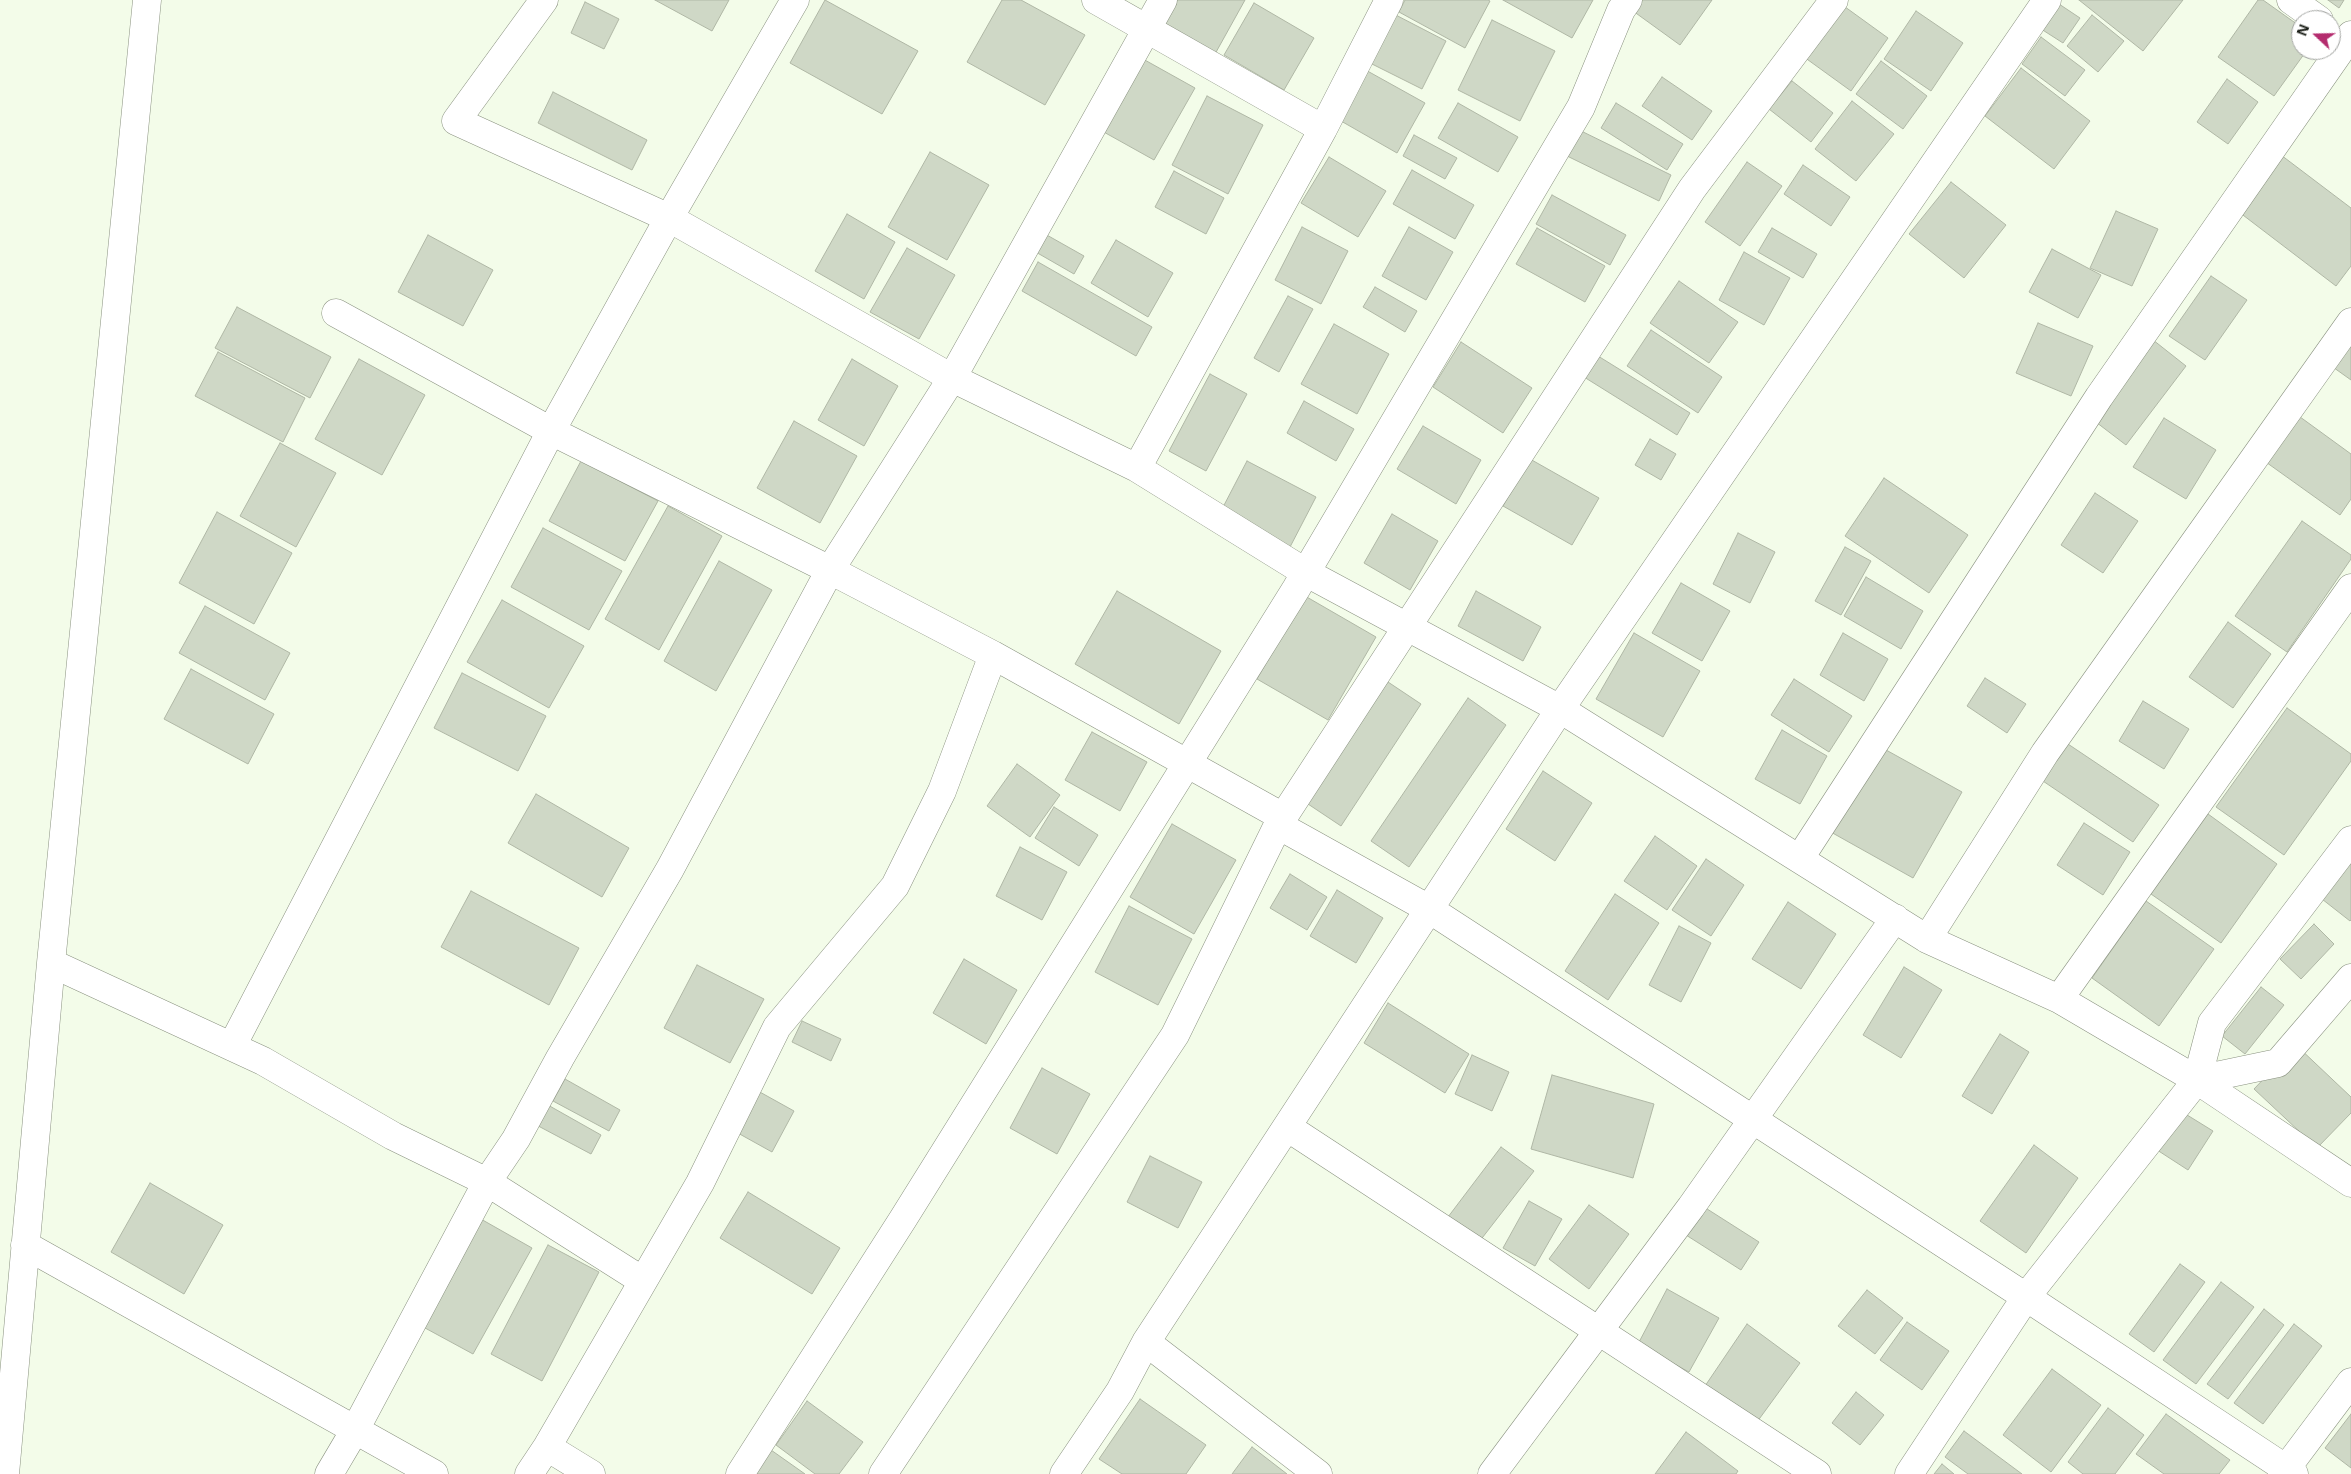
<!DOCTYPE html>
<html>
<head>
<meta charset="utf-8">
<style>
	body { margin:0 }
	#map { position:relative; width:2351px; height:1474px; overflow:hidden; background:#f3fce9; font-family:"Open Sans",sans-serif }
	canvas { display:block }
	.north { position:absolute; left:2291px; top:10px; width:50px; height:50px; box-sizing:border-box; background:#fff; border:1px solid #a2a4a1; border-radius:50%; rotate:291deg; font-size:14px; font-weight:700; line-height:20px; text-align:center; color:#171b14 }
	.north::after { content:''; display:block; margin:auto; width:18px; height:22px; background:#b42c6e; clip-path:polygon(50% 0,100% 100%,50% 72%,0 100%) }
</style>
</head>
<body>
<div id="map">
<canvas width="2351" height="1474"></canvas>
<div class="north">N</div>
</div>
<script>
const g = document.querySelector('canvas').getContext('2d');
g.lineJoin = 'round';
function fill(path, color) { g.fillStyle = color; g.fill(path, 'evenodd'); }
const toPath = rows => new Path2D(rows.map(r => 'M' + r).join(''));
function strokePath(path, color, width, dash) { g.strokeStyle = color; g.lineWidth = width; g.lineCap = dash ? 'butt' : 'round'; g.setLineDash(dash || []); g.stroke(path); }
const building = toPath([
	[655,0,729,0,712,31,655,0],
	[825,0,918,51,882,114,790,63,825,0],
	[1002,0,1021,0,1085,35,1045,105,967,62,1002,0],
	[1175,0,1245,0,1215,54,1162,24,1175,0],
	[1405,0,1488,0,1490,1,1465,48,1399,12,1405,0],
	[1503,0,1593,0,1572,38,1503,0],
	[1641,0,1712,0,1680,45,1633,11,1641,0],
	[2079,0,2183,0,2143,51,2079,0],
	[2258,0,2263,0,2301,27,2301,50,2307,50,2274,96,2218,57,2258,0],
	[2328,0,2344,0,2339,8,2328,0],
	[585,2,619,19,604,49,571,33,585,2],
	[2056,2,2080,18,2063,43,2038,27,2056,2],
	[1254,3,1314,38,1284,90,1224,55,1254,3],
	[1841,4,1888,38,1851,91,1804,57,1841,4],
	[1388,11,1446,41,1422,89,1364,60,1388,11],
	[1916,11,1963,43,1931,91,1884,59,1916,11],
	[2092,15,2124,41,2098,72,2067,46,2092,15],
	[1492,20,1555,51,1520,121,1458,90,1492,20],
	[2041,37,2085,70,2065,96,2022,64,2041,37],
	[1134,54,1195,88,1154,160,1093,126,1134,54],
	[1881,61,1927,96,1903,129,1856,94,1881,61],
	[1362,68,1425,103,1397,153,1334,117,1362,68],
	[2021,68,2090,121,2054,169,1985,116,2021,68],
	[1662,77,1712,111,1692,140,1642,106,1662,77],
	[2227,79,2258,102,2228,144,2197,122,2227,79],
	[1792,81,1833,113,1811,142,1769,109,1792,81],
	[553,92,647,140,632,170,538,123,553,92],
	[1207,96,1263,125,1228,194,1172,165,1207,96],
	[1852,101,1894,134,1856,181,1815,149,1852,101],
	[1458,103,1518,137,1498,172,1438,138,1458,103],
	[1616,103,1683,144,1667,170,1601,128,1616,103],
	[1575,128,1671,175,1659,201,1563,154,1575,128],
	[1414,135,1457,158,1445,179,1403,156,1414,135],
	[930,152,989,185,947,260,888,227,930,152],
	[2277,152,2351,208,2351,266,2336,286,2235,209,2277,152],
	[1329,157,1386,191,1358,237,1301,203,1329,157],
	[1747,162,1782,186,1740,246,1705,222,1747,162],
	[1803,165,1850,197,1831,226,1784,194,1803,165],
	[1412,170,1474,205,1455,239,1393,204,1412,170],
	[1174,171,1224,198,1206,234,1155,207,1174,171],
	[1951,182,2006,225,1964,278,1909,234,1951,182],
	[1552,195,1626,235,1610,265,1536,224,1552,195],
	[2116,211,2158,229,2132,286,2090,268,2116,211],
	[847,214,895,242,864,299,815,271,847,214],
	[1302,227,1348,251,1321,304,1275,280,1302,227],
	[1409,227,1453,252,1426,300,1382,276,1409,227],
	[1537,228,1605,266,1585,302,1516,264,1537,228],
	[1772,228,1817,254,1803,278,1758,252,1772,228],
	[1045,234,1084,256,1074,274,1034,251,1045,234],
	[428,235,493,270,463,326,398,292,428,235],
	[1116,240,1173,273,1148,317,1091,283,1116,240],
	[907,248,955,275,919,339,870,312,907,248],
	[2052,249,2101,275,2078,318,2029,292,2052,249],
	[1744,252,1790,278,1764,325,1719,300,1744,252],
	[1038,262,1152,327,1136,356,1022,291,1038,262],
	[2211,276,2247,300,2205,360,2169,336,2211,276],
	[1679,281,1738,322,1709,363,1650,323,1679,281],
	[1375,287,1417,311,1405,332,1363,307,1375,287],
	[1288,296,1313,309,1279,372,1254,358,1288,296],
	[237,307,331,357,310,398,215,348,237,307],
	[2038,323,2093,346,2071,396,2016,373,2038,323],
	[1334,324,1389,354,1357,414,1301,384,1334,324],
	[1651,330,1722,377,1698,413,1627,366,1651,330],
	[2148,336,2186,366,2126,445,2088,416,2148,336],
	[2351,336,2351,380,2330,365,2351,336],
	[1461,342,1532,388,1503,433,1433,387,1461,342],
	[218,352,305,398,283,442,195,396,218,352],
	[1598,356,1690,413,1677,435,1584,377,1598,356],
	[359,359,425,395,382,475,315,439,359,359],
	[852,359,898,386,864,446,818,420,852,359],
	[1210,374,1247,394,1206,471,1169,451,1210,374],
	[1304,401,1354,429,1336,461,1287,433,1304,401],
	[2296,414,2351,454,2351,499,2340,515,2263,460,2296,414],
	[2164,418,2216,450,2186,499,2133,467,2164,418],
	[794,421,857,456,820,523,757,488,794,421],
	[1423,426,1481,460,1456,504,1397,469,1423,426],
	[1650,439,1676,454,1661,480,1635,465,1650,439],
	[280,443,336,473,296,547,240,516,280,443],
	[1530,459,1599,498,1572,545,1503,506,1530,459],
	[581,461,658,501,625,561,549,521,581,461],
	[1247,461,1316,497,1290,547,1221,511,1247,461],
	[1884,478,1968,535,1929,593,1845,536,1884,478],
	[2095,493,2138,521,2103,573,2061,545,2095,493],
	[668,506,722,536,659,650,605,619,668,506],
	[217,512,292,553,254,624,179,583,217,512],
	[1392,514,1438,541,1410,590,1364,563,1392,514],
	[2302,521,2351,555,2351,559,2287,652,2235,616,2302,521],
	[543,528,622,571,589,630,511,587,543,528],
	[1738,533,1775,552,1750,603,1713,584,1738,533],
	[1845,547,1871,561,1841,615,1815,601,1845,547],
	[719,561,772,590,716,691,664,661,719,561],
	[1866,577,1923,611,1901,649,1844,616,1866,577],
	[1681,583,1730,611,1702,661,1652,633,1681,583],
	[1117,591,1221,651,1179,724,1075,664,1117,591],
	[1476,591,1541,627,1523,661,1458,626,1476,591],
	[1305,596,1376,637,1328,720,1257,679,1305,596],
	[502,600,584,646,549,708,467,662,502,600],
	[205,606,290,653,265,700,179,653,205,606],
	[2228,622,2271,654,2233,708,2189,677,2228,622],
	[1634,633,1700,671,1663,737,1596,699,1634,633],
	[1843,633,1888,659,1864,701,1820,675,1843,633],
	[191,669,274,714,248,764,164,719,191,669],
	[462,673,546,716,518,771,434,728,462,673],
	[1985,678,2026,704,2007,733,1967,706,1985,678],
	[1794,679,1852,716,1829,752,1771,715,1794,679],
	[1385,680,1421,704,1341,826,1305,802,1385,680],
	[1468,698,1506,725,1409,867,1371,841,1468,698],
	[2143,701,2189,729,2164,769,2119,741,2143,701],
	[2287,708,2351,754,2351,761,2284,855,2216,807,2287,708],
	[1782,730,1827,756,1800,804,1755,779,1782,730],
	[1092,732,1147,762,1120,811,1065,780,1092,732],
	[2062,740,2159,805,2133,842,2037,777,2062,740],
	[1877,745,1962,792,1913,878,1829,831,1877,745],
	[1017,764,1060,795,1030,837,987,806,1017,764],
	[1543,771,1592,803,1555,861,1506,829,1543,771],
	[536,794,629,848,602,897,508,843,536,794],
	[1054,807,1098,835,1079,866,1035,838,1054,807],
	[2208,814,2277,864,2221,943,2151,894,2208,814],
	[2084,823,2130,852,2103,895,2057,865,2084,823],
	[1172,824,1236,860,1194,934,1130,897,1172,824],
	[1655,836,1697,866,1667,910,1624,881,1655,836],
	[2351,845,2351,920,2350,921,2313,892,2351,845],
	[1020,847,1067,872,1042,920,996,896,1020,847],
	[1706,859,1744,885,1711,936,1672,910,1706,859],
	[1290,874,1327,897,1307,930,1270,908,1290,874],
	[1337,890,1383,918,1356,963,1310,936,1337,890],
	[471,891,579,948,549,1005,441,947,471,891],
	[1615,894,1659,923,1608,1000,1565,971,1615,894],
	[2146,901,2214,949,2159,1026,2092,978,2146,901],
	[1788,902,1836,934,1801,989,1752,959,1788,902],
	[1129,906,1192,939,1158,1005,1095,972,1129,906],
	[2314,924,2334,944,2301,979,2280,959,2314,924],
	[1679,926,1711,943,1681,1002,1649,985,1679,926],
	[964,959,1017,990,986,1044,933,1013,964,959],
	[697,965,764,999,730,1063,664,1028,697,965],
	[1904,967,1942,990,1901,1058,1863,1035,1904,967],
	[2261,987,2284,1005,2245,1054,2222,1036,2261,987],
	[1388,1003,1469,1054,1445,1093,1364,1043,1388,1003],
	[802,1021,841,1039,831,1061,792,1042,802,1021],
	[2000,1034,2029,1052,1992,1114,1962,1096,2000,1034],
	[2296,1045,2351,1097,2351,1113,2317,1148,2254,1089,2296,1045],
	[1472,1055,1509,1072,1492,1111,1455,1094,1472,1055],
	[1042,1068,1090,1094,1057,1154,1010,1128,1042,1068],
	[1552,1075,1654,1104,1633,1178,1531,1149,1552,1075],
	[565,1079,620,1110,609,1131,553,1101,565,1079],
	[758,1091,794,1111,772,1152,736,1132,758,1091],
	[539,1100,601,1135,591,1154,527,1120,539,1100],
	[2179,1110,2213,1131,2188,1170,2154,1148,2179,1110],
	[2034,1145,2078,1178,2026,1253,1980,1221,2034,1145],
	[1501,1147,1534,1171,1479,1242,1448,1217,1501,1147],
	[1150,1156,1202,1182,1178,1228,1127,1202,1150,1156],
	[150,1183,223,1225,184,1294,111,1252,150,1183],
	[748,1192,840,1248,812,1294,720,1238,748,1192],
	[1529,1201,1562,1219,1535,1266,1503,1248,1529,1201],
	[1589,1205,1629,1234,1589,1289,1549,1259,1589,1205],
	[1704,1207,1759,1242,1741,1270,1686,1235,1704,1207],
	[472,1214,532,1248,473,1354,414,1322,472,1214],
	[548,1245,599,1272,542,1381,491,1354,548,1245],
	[2180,1264,2205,1282,2154,1352,2129,1334,2180,1264],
	[2221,1282,2254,1307,2196,1384,2163,1360,2221,1282],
	[1667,1289,1719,1318,1689,1372,1638,1344,1667,1289],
	[1867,1290,1903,1318,1875,1354,1838,1326,1867,1290],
	[2264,1309,2284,1325,2228,1399,2207,1384,2264,1309],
	[1907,1322,1949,1351,1922,1390,1880,1360,1907,1322],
	[1747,1324,1800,1363,1757,1422,1705,1386,1747,1324],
	[2294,1324,2322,1346,2263,1424,2234,1403,2294,1324],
	[2052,1369,2101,1405,2051,1472,2003,1435,2052,1369],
	[1856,1392,1884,1415,1860,1445,1832,1423,1856,1392],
	[1140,1399,1206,1445,1186,1474,1122,1474,1099,1459,1140,1399],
	[807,1401,863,1442,839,1474,815,1474,776,1445,807,1401],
	[2108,1408,2144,1435,2115,1474,2083,1474,2068,1462,2108,1408],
	[2166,1414,2230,1460,2219,1474,2164,1474,2136,1454,2166,1414],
	[2351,1414,2351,1468,2325,1448,2351,1414],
	[1964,1431,2022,1474,1968,1474,1945,1457,1964,1431],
	[1686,1432,1738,1471,1736,1474,1655,1474,1686,1432],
	[1252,1447,1287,1474,1232,1474,1252,1447],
	[771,1450,805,1474,754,1474,771,1450],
	[1942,1464,1954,1474,1934,1474,1942,1464]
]);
fill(building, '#cfd8c6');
strokePath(building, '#afb7a5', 1);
const minor = toPath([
	[544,0,456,121,669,218,952,378,1137,468,1305,572,1560,709,1146,1342,1120,1391,1064,1474],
	[1096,0,1323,129],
	[2047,0,1560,709,1927,939,2045,753,2351,322],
	[2291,0,2319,20],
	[336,313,551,431,830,570,952,378,1163,0],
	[1137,468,1323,129,1389,0],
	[1278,825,1429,909,2026,1297,2294,1474],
	[1800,858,2099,397,2351,35],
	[1927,939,2059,999,2197,1080,2351,1183],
	[51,963,263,1061,393,1136,487,1182,516,1139,560,1058,670,869,830,570,993,655],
	[2059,999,2351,588],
	[232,1046,551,431,669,218,795,0],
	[2197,1080,2278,1063,2351,978],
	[1287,1127,1817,1474],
	[25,1245,434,1474],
	[1146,1342,1318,1474],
	[547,1447,700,1183,777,1027,895,886,942,791,993,655,1283,817],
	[5,1474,51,963,147,0],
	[329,1474,355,1430,487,1182,643,1281],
	[529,1474,547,1447,591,1474],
	[740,1474,903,1219,1296,589,1581,107,1621,10,1628,0],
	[883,1474,1175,1035,1278,825,1692,189,1834,0],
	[1492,1474,1691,1207,1895,918],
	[1909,1474,2026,1297,2197,1080,2212,1023,2351,840],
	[2282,1474,2351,1382]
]);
strokePath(minor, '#8a9280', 29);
strokePath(minor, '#fff', 28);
</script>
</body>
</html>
